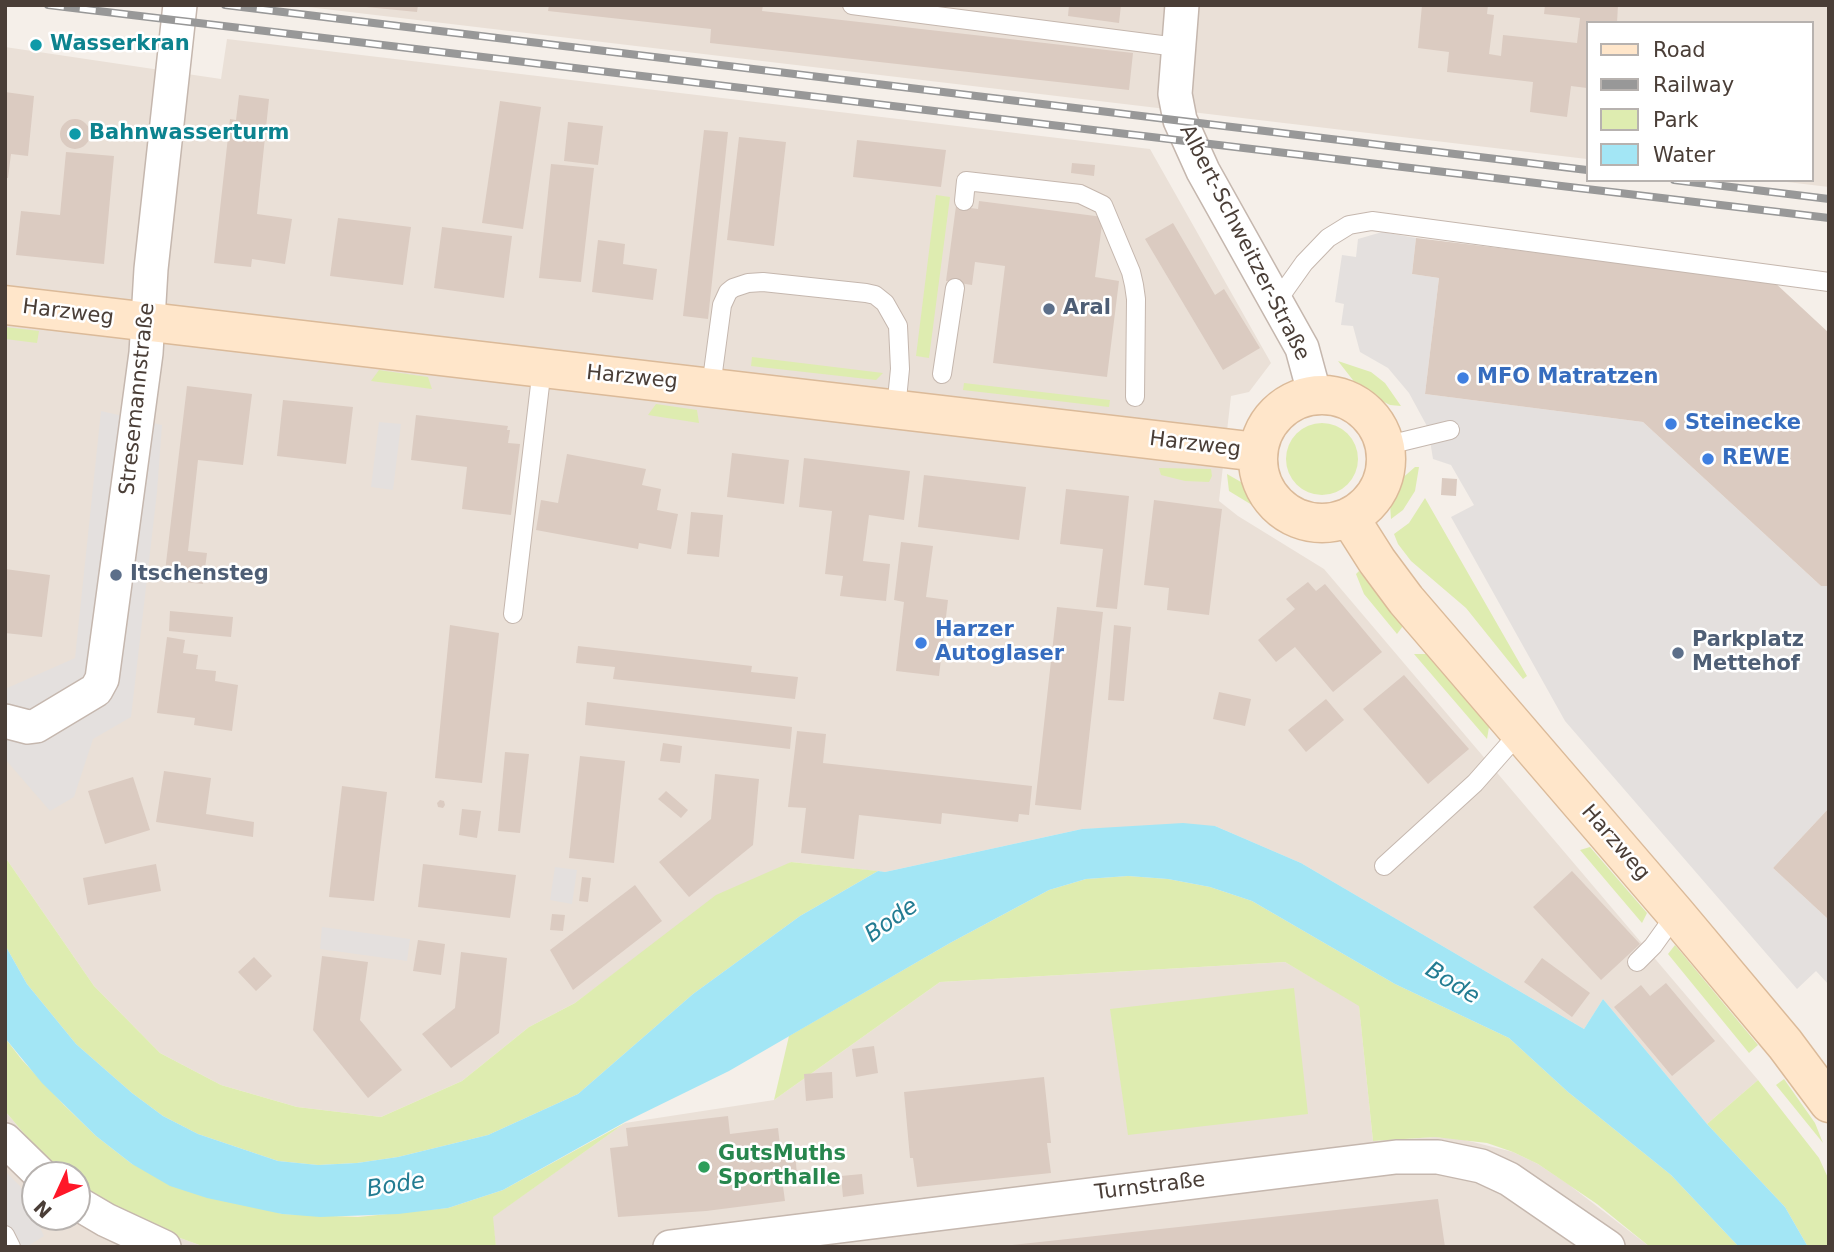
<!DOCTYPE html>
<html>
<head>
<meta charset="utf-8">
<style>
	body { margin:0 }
	#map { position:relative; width:1834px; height:1252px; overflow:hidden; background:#f5efe9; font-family:"DejaVu Sans",sans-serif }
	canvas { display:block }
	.frame { position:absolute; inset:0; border:7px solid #4a3e37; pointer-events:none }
	.legend { position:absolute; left:1586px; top:21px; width:228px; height:161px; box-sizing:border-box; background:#fff; border:2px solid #b7b2af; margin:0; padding:9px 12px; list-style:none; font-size:21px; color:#4a3e37 }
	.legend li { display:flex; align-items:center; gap:14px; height:35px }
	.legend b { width:35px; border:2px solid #b7b2af }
	.north { position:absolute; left:21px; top:1161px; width:70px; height:70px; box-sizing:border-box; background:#fff; border:2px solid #b7b2af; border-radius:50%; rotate:225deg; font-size:19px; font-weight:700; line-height:28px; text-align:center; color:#4a3e37 }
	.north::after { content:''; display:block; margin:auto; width:24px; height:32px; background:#ff1728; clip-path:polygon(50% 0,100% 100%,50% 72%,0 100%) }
</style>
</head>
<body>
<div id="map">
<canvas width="1834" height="1252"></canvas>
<div class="frame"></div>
<ul class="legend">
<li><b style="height:9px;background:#ffe6ca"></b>Road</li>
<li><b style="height:9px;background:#989898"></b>Railway</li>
<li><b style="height:19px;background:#deecb0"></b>Park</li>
<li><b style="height:19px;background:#a3e6f5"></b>Water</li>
</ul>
<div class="north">N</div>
</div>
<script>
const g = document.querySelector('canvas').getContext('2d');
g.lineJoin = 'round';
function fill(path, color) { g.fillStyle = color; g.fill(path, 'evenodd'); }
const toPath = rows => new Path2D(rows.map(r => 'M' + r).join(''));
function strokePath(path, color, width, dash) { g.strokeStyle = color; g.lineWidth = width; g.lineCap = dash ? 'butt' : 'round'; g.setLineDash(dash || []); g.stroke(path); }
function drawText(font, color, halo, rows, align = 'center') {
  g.font = font + ' "DejaVu Sans",sans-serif'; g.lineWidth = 5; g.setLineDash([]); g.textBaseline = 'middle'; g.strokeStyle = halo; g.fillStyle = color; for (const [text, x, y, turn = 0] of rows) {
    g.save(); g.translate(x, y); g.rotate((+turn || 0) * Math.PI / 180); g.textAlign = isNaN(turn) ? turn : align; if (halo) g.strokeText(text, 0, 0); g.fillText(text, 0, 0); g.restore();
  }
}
fill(toPath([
	[291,5,1829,5,1829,187,1770,180,1811,180,1811,23,1587,23,1587,159],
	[227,39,1150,149,1271,363,1249,392,1231,396,1219,501,1238,516,1324,569,1758,1080,1707,1124,1603,999,1584,1029,1301,863,1215,826,1082,829,885,872,791,862,646,950,575,1003,529,1027,462,1081,381,1117,297,1107,221,1085,160,1053,94,986,5,857,5,47,221,79],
	[1285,962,1359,1005,1373,1141,1435,1137,1461,1139,1513,1152,1538,1164,1568,1184,1650,1247,496,1247,492,1217,625,1123,774,1100,940,982],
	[5,1111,43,1156,64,1175,35,1175,35,1217,77,1217,77,1184,158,1230,205,1247,5,1247]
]), '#eae0d7');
fill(toPath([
	[936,195,950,197,929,358,916,356],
	[5,327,39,331,37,343,5,339],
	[752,357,883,373,876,380,751,366],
	[1338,361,1371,372,1385,383,1401,406,1390,405,1380,400,1356,384],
	[379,370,428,377,432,389,371,381],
	[964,383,1110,400,1109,407,963,390],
	[656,404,697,410,699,423,648,415],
	'1286 459a36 36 0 1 1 72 0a36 36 0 1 1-72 0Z',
	[1415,467,1419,467,1415,491,1403,510,1391,519,1390,504,1395,490,1399,481],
	[1159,468,1211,469,1212,476,1209,482,1185,481,1161,475],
	[1227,474,1248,486,1266,507,1270,516,1229,491],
	[1425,498,1527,676,1523,679,1466,608,1411,561,1398,544,1394,534,1409,523],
	[1359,571,1403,626,1397,634,1364,594,1356,574],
	[1414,654,1426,654,1489,727,1487,739],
	[1590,847,1647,913,1642,923,1580,850],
	[5,857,94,986,160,1053,221,1085,297,1107,381,1117,462,1081,529,1027,575,1003,716,895,791,862,878,871,800,916,693,994,578,1094,488,1135,398,1157,357,1163,318,1165,278,1161,198,1134,163,1116,132,1093,76,1044,27,984,5,945],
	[1128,876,1168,879,1210,887,1252,901,1395,984,1509,1038,1568,1092,1671,1175,1739,1247,1650,1247,1597,1204,1538,1164,1513,1152,1487,1143,1435,1137,1373,1141,1359,1006,1285,962,940,982,774,1100,789,1036,950,943,1049,890,1086,879],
	[1675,945,1758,1045,1749,1053,1668,954],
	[1294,988,1308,1114,1128,1135,1110,1009],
	[5,1038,22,1060,64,1105,96,1136,132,1164,282,1214,358,1217,448,1208,503,1190,625,1123,493,1217,496,1247,205,1247,158,1230,85,1190,77,1184,77,1175,64,1175,43,1156,5,1111],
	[1784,1079,1815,1123,1823,1143,1776,1085],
	[1758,1080,1819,1158,1829,1180,1829,1247,1808,1247,1785,1207,1707,1124]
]), '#deecb0');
fill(toPath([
	[1382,232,1416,238,1412,274,1439,278,1425,394,1643,422,1821,586,1829,586,1829,808,1773,868,1829,920,1829,985,1816,971,1797,989,1565,721,1451,517,1474,505,1451,465,1433,459,1428,428,1409,393,1388,368,1360,352,1353,326,1341,325,1344,304,1335,302,1342,255,1356,257,1358,239],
	[101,411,162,425,157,492,131,717,93,739,74,797,50,811,5,759,5,689,75,658],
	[379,422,401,424,393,490,371,487],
	[555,867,577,870,572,904,550,900],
	[322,927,410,939,407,961,320,949],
	[5,1171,20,1186,44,1236,26,1247,5,1247]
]), '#e4e0de');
fill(toPath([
	[1183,823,1215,826,1301,863,1584,1029,1603,999,1707,1124,1785,1207,1808,1247,1739,1247,1671,1175,1568,1092,1509,1038,1395,984,1252,901,1210,887,1168,879,1128,876,1086,879,1049,890,950,943,729,1071,625,1122,503,1190,448,1208,398,1214,320,1217,282,1214,207,1198,170,1186,132,1164,96,1136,42,1083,5,1038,5,945,27,984,76,1044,132,1093,163,1116,198,1134,278,1161,318,1165,357,1163,398,1157,488,1135,578,1094,693,994,800,916,878,871,885,872,1082,829]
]), '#a3e6f5');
fill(toPath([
	[366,5,418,5,417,12,366,7],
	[549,5,763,5,762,11,1133,53,1129,90,710,43,711,29,548,11],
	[1069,5,1121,5,1119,23,1068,16],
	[1422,5,1488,5,1487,14,1494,15,1489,54,1501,56,1503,35,1577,43,1580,18,1544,14,1545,5,1618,5,1617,23,1587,23,1587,88,1571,86,1567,117,1530,112,1533,82,1447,72,1449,52,1418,48],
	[5,92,34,96,28,156,11,154,8,178,5,178],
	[239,95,269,99,257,214,292,219,285,264,252,259,251,267,214,263,230,119,236,120],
	[500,101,541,107,523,229,482,223],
	'60 134a15 15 0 1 1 30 0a15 15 0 1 1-30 0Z',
	[568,122,603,126,598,165,564,161],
	[704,130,728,132,708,319,683,316],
	[739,137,786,142,774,246,727,240],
	[857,140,946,150,941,187,853,177],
	[66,152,114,156,104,264,16,255,21,211,60,215],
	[1072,163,1095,165,1094,176,1071,173],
	[551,164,594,168,581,282,539,278],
	[979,201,1103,217,1095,277,1119,281,1107,377,993,363,1005,266,975,262,972,285,946,281,956,206,978,209],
	[338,218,411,227,403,285,330,276],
	[1173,223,1215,295,1224,289,1260,348,1223,370,1145,239],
	[442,227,512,236,504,298,434,288],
	[1416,238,1773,281,1829,333,1829,586,1821,586,1643,422,1425,394,1439,278,1412,274],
	[598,240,625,244,623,264,657,269,653,300,592,292],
	[187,386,252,394,243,465,198,460,188,551,207,553,203,584,164,580],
	[283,400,353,407,346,464,277,456],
	[416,415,508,426,507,430,510,430,508,443,520,444,511,515,462,509,467,467,411,460],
	[732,453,789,460,784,504,727,497],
	[567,454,646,469,642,485,661,489,657,510,678,514,671,549,639,543,638,549,536,530,541,500,558,503],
	[804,458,910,471,904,520,869,515,863,561,890,564,886,601,840,596,843,576,825,574,832,511,799,507],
	[924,475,1026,487,1019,540,918,527],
	[1442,478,1457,479,1456,496,1441,495],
	[1066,489,1129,496,1117,609,1096,607,1103,549,1060,544],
	[1154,500,1222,509,1209,615,1167,610,1169,588,1144,585],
	[691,512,723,515,719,557,687,554],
	[901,542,933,546,926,597,948,600,939,676,896,671,904,602,894,600],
	[5,569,50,575,42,637,5,633],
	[1308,582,1316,591,1325,584,1382,652,1333,692,1295,647,1276,662,1258,640,1295,609,1286,599],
	[1057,607,1103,612,1081,810,1035,805],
	[170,611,233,617,231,637,169,631],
	[450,625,499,633,482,783,435,778],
	[1114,625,1131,627,1124,701,1108,700],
	[167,637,185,640,183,653,198,655,196,669,216,671,215,681,238,685,232,731,194,725,195,718,157,713],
	[578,646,752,666,751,672,798,677,795,699,613,679,615,667,576,663],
	[1404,675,1469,749,1428,784,1363,709],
	[1219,692,1251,699,1245,726,1213,719],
	[1326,699,1344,720,1306,752,1288,730],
	[587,702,792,727,790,749,585,725],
	[797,731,826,734,823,763,1032,786,1029,815,1019,814,1018,822,942,813,941,824,859,815,854,859,801,853,806,808,788,807],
	[663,743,682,746,680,763,660,761],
	[505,752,529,754,520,833,498,831],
	[580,756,625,761,614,863,569,858],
	[164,771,211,778,206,814,254,822,253,837,156,822],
	[715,774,759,779,753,845,689,897,659,862,711,819],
	[133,777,150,830,105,844,88,791],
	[342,786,387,792,374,901,329,897],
	[666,791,688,810,681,818,658,799],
	[440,800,444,801,445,805,443,808,438,807,437,803],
	[1829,808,1829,920,1773,868],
	[462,809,481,811,477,838,459,835],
	[156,864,161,891,88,905,83,878],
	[423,864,516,875,510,918,418,907],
	[1572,871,1640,944,1601,980,1533,907],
	[582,877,591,878,588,902,579,901],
	[635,885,662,921,573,990,550,950],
	[552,914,565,915,563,931,550,930],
	[418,940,445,944,441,975,413,971],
	[461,952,507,958,499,1033,451,1068,422,1034,455,1008],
	[322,956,368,962,360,1020,402,1070,368,1098,313,1030],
	[254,957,272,976,256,991,238,972],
	[1542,958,1590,993,1572,1017,1524,982],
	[1666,983,1715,1041,1672,1076,1614,1007,1641,985,1650,996],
	[874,1046,878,1073,856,1077,852,1049],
	[832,1072,833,1098,806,1101,804,1074],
	[1044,1077,1051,1143,1047,1143,1051,1173,917,1187,913,1158,910,1158,904,1092],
	[728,1116,730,1134,778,1128,781,1154,795,1152,797,1175,785,1176,782,1179,785,1201,706,1211,618,1217,610,1148,628,1146,626,1128],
	[862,1174,864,1194,843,1197,841,1176],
	[1438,1199,1445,1247,1013,1247,1012,1245]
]), '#dbcbc1');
const lane = toPath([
	[852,5,1177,47],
	[964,201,966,181,1080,194,1103,205,1131,272,1134,285,1136,299,1135,397],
	[1277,301,1304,263,1328,238,1349,225,1372,221,1829,282],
	[942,374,955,288],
	[711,387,722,305,728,292,733,288,748,283,763,282,866,293,875,295,885,303,898,326,900,369,896,409],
	[1384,446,1450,430],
	[513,614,542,368],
	[1384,866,1475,783,1520,732],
	[1637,962,1653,946,1676,914],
	[5,1235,11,1247]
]);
const street = toPath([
	[1182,5,1175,94,1180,120,1203,171,1302,348,1315,396],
	[5,721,28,727,36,726,96,690,102,679,146,353,151,269,180,5],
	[5,1140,41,1175],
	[77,1203,106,1220,164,1247],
	[670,1247,1396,1157,1438,1157,1481,1166,1509,1179,1608,1247]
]);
const secondary = toPath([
	[5,305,1258,452],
	'1258 459a64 64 0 1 1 128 0a64 64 0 1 1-128 0Z',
	[1349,517,1377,561,1406,600,1676,914,1785,1044,1829,1103]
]);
strokePath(lane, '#c5b7ae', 20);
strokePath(street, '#c5b7ae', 36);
strokePath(secondary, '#dbba99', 41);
strokePath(lane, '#fff', 18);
strokePath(street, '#fff', 33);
strokePath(secondary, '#ffe6ca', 38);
const rail = toPath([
	[48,5,1829,218],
	[225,5,1587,170],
	[1674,180,1829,199]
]);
strokePath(rail, '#989898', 8);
strokePath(rail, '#fff', 5, [16]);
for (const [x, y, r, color] of [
	[36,45,7,"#0f9aa8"],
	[75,134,7,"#0f9aa8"],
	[1049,309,7,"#5c6f8a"],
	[1463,378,7,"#3f7fe0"],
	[1671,424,7,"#3f7fe0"],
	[1708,459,7,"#3f7fe0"],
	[116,575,7,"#5c6f8a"],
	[921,643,7,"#3f7fe0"],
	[1678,653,7,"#5c6f8a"],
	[704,1167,7,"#2e9e5b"]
]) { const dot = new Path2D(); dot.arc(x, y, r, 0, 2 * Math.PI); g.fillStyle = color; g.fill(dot); strokePath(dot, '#fff', 2.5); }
drawText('bold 21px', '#0d838f', '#fff', [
	["Wasserkran",50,45],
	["Bahnwasserturm",89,134]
], 'left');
drawText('21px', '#4a3e37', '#fff', [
	["Albert-Schweitzer-Straße",1244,243,63],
	["Harzweg",68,313,7],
	["Harzweg",632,378,6],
	["Stresemannstraße",138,399,-84],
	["Harzweg",1195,445,7],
	["Harzweg",1615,843,49],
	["Turnstraße",1150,1187,-7]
]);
drawText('bold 21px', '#4e5e75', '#fff', [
	["Aral",1063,309],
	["Itschensteg",130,575],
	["Parkplatz",1692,641],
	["Mettehof",1692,665]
], 'left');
drawText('bold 21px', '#366cbe', '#fff', [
	["MFO Matratzen",1477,378],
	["Steinecke",1685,424],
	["REWE",1722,459],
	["Harzer",935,631],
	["Autoglaser",935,655]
], 'left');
drawText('bold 21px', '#27864d', '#fff', [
	["GutsMuths",718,1155],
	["Sporthalle",718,1179]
], 'left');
drawText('italic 23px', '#237c92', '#fff', [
	["Bode",892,921,-35],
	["Bode",1452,984,32],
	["Bode",396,1186,-9]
]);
</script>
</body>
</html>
